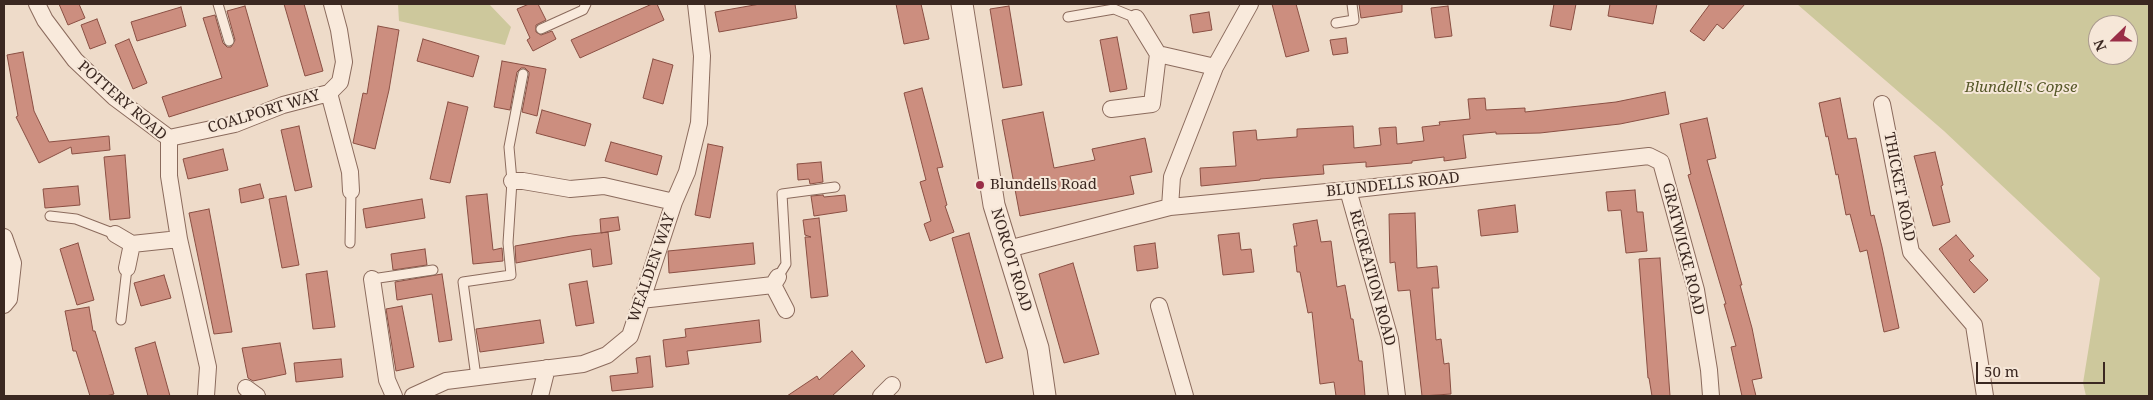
<!DOCTYPE html>
<html>
<head>
<meta charset="utf-8">
<style>
	body { margin:0 }
	#map { position:relative; width:2153px; height:400px; overflow:hidden; background:#eedbc9; font-family:"Noto Serif",serif }
	canvas { display:block }
	.frame { position:absolute; inset:0; border:5px solid #3b2821; pointer-events:none }
	.north { position:absolute; left:2088px; top:15px; width:50px; height:50px; box-sizing:border-box; background:#f6e7d8; border:1px solid #ab9b8f; border-radius:50%; rotate:248deg; font-size:14px; font-weight:700; line-height:20px; text-align:center; color:#3b2821 }
	.north::after { content:''; display:block; margin:auto; width:18px; height:22px; background:#992e47; clip-path:polygon(50% 0,100% 100%,50% 72%,0 100%) }
	.scale { position:absolute; left:1976px; top:362px; width:129px; height:22px; box-sizing:border-box; border:2px solid #3b2821; border-top:0; padding-left:6px; font-size:15px; line-height:18px; white-space:nowrap; color:#3b2821; -webkit-text-stroke:4px #f6e7d8; paint-order:stroke }
</style>
</head>
<body>
<div id="map">
<canvas width="2153" height="400"></canvas>
<div class="frame"></div>
<div class="north">N</div>
<div class="scale">50 m</div>
</div>
<script>
const g = document.querySelector('canvas').getContext('2d');
g.lineJoin = 'round';
function fill(path, color) { g.fillStyle = color; g.fill(path, 'evenodd'); }
const toPath = rows => new Path2D(rows.map(r => 'M' + r).join(''));
function strokePath(path, color, width, dash) { g.strokeStyle = color; g.lineWidth = width; g.lineCap = dash ? 'butt' : 'round'; g.setLineDash(dash || []); g.stroke(path); }
function drawText(font, color, halo, rows, align = 'center') {
  g.font = font + ' "Noto Serif",serif'; g.lineWidth = 4; g.setLineDash([]); g.textBaseline = 'middle'; g.strokeStyle = halo; g.fillStyle = color; for (const [text, x, y, turn = 0] of rows) {
    g.save(); g.translate(x, y); g.rotate((+turn || 0) * Math.PI / 180); g.textAlign = isNaN(turn) ? turn : align; if (halo) g.strokeText(text, 0, 0); g.fillText(text, 0, 0); g.restore();
  }
}
fill(toPath([
	[398,4,489,4,511,27,505,45,399,21],
	[1797,4,2149,4,2149,396,2086,396,2083,383,2100,278,1944,131],
	[2098,25,2128,25,2128,55,2098,55]
]), '#cdc89c');
const building = toPath([
	[59,4,79,4,85,18,68,25,59,4],
	[284,4,304,4,323,71,305,76,284,4],
	[529,4,538,4,546,20,536,25,536,32,541,35,552,31,556,39,533,51,527,40,530,38,517,9,529,4],
	[652,4,657,4,664,20,580,58,571,40,652,4],
	[760,4,795,4,797,18,719,32,715,12,760,4],
	[896,4,921,4,929,39,904,44,896,4],
	[1272,4,1296,4,1309,51,1286,57,1272,4],
	[1359,4,1402,4,1402,12,1361,18,1359,4],
	[1554,4,1576,4,1571,30,1550,26,1554,4],
	[1610,4,1657,4,1653,24,1608,16,1610,4],
	[1710,4,1745,4,1723,29,1717,24,1704,41,1690,31,1710,4],
	[245,6,268,86,169,117,162,97,222,78,203,18,215,15,223,43,227,47,231,47,235,40,227,11,245,6],
	[1009,6,1022,85,1003,88,990,9,1009,6],
	[1448,6,1452,36,1435,38,1431,8,1448,6],
	[181,7,186,26,137,41,131,22,181,7],
	[1209,12,1212,30,1193,33,1190,15,1209,12],
	[97,19,106,43,90,49,81,25,97,19],
	[378,26,399,30,389,90,375,149,353,143,363,93,367,94,378,26],
	[1117,37,1127,89,1110,92,1100,40,1117,37],
	[1346,38,1348,53,1333,55,1330,40,1346,38],
	[129,39,147,83,133,89,115,45,129,39],
	[423,39,479,56,473,77,417,61,423,39],
	[23,52,34,111,49,142,109,136,110,150,72,154,71,147,39,163,16,117,18,116,7,55,23,52],
	[653,59,673,65,663,104,643,98,653,59],
	[502,61,546,69,537,116,522,112,529,75,529,72,525,68,521,68,517,72,510,110,494,107,502,61],
	[922,88,943,167,937,168,947,205,945,206,954,232,930,241,924,224,931,221,920,182,926,180,904,93,922,88],
	[1665,92,1669,114,1620,124,1540,133,1496,134,1496,132,1463,135,1466,158,1444,161,1444,157,1412,161,1412,163,1366,167,1366,162,1323,165,1324,174,1260,179,1260,180,1201,186,1200,168,1236,166,1233,132,1256,130,1257,140,1297,137,1297,129,1353,126,1354,148,1381,145,1379,128,1396,127,1397,144,1424,141,1422,127,1440,125,1439,122,1470,119,1468,99,1485,98,1486,110,1525,108,1525,112,1616,102,1665,92],
	[1840,98,1848,139,1856,138,1871,216,1874,215,1882,247,1899,328,1884,332,1867,250,1860,252,1850,214,1846,215,1838,174,1836,175,1828,136,1826,137,1819,103,1840,98],
	[448,102,468,107,450,183,430,179,448,102],
	[542,110,591,124,585,146,536,133,542,110],
	[1043,112,1054,168,1095,160,1092,149,1145,138,1152,172,1130,176,1134,194,1020,216,1002,120,1043,112],
	[1707,118,1716,158,1707,160,1742,285,1740,285,1752,328,1762,378,1752,380,1756,396,1742,396,1731,347,1736,346,1724,304,1726,304,1688,175,1691,174,1680,124,1707,118],
	[299,126,312,187,295,191,281,130,299,126],
	[611,142,662,156,657,175,605,161,611,142],
	[708,144,723,147,710,218,695,215,708,144],
	[223,149,228,170,188,179,183,159,223,149],
	[1935,152,1943,185,1941,186,1950,222,1933,226,1914,156,1935,152],
	[125,155,130,218,110,220,104,157,125,155],
	[821,162,823,182,810,184,809,179,798,180,797,164,821,162],
	[260,184,264,198,241,203,239,189,260,184],
	[78,186,80,205,45,208,43,189,78,186],
	[1635,190,1637,212,1643,212,1647,251,1626,253,1621,210,1608,211,1606,192,1635,190],
	[487,194,493,250,502,248,503,261,473,264,466,196,487,194],
	[823,195,824,197,845,195,847,211,814,216,811,196,823,195],
	[286,196,299,265,282,268,269,199,286,196],
	[422,199,425,218,366,228,363,209,422,199],
	[1515,205,1518,232,1481,236,1478,210,1515,205],
	[209,209,232,332,214,334,189,213,209,209],
	[1415,213,1417,268,1437,266,1439,288,1432,288,1436,340,1441,339,1444,364,1449,363,1451,394,1422,396,1410,290,1398,291,1395,262,1390,263,1389,214,1415,213],
	[618,217,620,230,601,233,600,219,618,217],
	[819,218,828,296,811,298,805,237,811,237,805,235,803,220,819,218],
	[1317,220,1321,242,1331,241,1337,287,1345,285,1351,319,1353,319,1359,361,1362,361,1365,396,1336,396,1334,382,1320,384,1312,312,1308,313,1300,272,1297,272,1294,246,1297,246,1293,224,1317,220],
	[608,232,612,264,593,267,591,249,516,263,515,246,572,236,608,232],
	[969,233,1003,358,986,363,952,238,969,233],
	[1239,233,1241,250,1251,249,1254,272,1223,275,1218,235,1239,233],
	[1956,235,1974,256,1969,260,1988,280,1974,293,1939,249,1956,235],
	[78,243,94,300,77,305,60,249,78,243],
	[753,243,755,264,669,273,668,251,753,243],
	[1155,243,1158,268,1137,271,1134,246,1155,243],
	[425,249,427,265,393,270,391,254,425,249],
	[1660,258,1670,396,1652,396,1649,378,1648,378,1639,259,1660,258],
	[1073,263,1099,354,1064,363,1039,274,1073,263],
	[327,271,335,327,313,329,306,274,327,271],
	[442,274,452,340,439,342,432,294,397,300,395,282,442,274],
	[164,275,171,298,141,306,134,283,164,275],
	[587,281,594,323,576,326,569,284,587,281],
	[402,306,414,367,396,371,386,309,402,306],
	[89,307,93,331,95,331,114,394,106,396,90,396,76,351,73,351,65,311,89,307],
	[540,320,544,343,480,352,476,329,540,320],
	[759,320,761,342,687,351,689,364,666,367,663,340,686,337,685,329,759,320],
	[155,342,170,396,148,396,135,348,155,342],
	[280,343,286,374,253,381,248,378,242,348,280,343],
	[852,351,865,366,832,396,787,396,817,376,819,380,852,351],
	[650,356,653,387,612,391,610,376,638,373,636,358,650,356],
	[341,359,343,377,296,382,294,363,341,359]
]);
fill(building, '#cc8e7f');
strokePath(building, '#8a4f43', 1);
const service = toPath([
	[218,4,229,41],
	[1068,17,1114,9,1136,18],
	[1336,23,1354,20,1352,4],
	[541,29,583,10,586,4],
	[50,216,76,219,115,234],
	[350,243,351,191],
	[778,277,786,264,782,194,835,187],
	[372,279,433,270],
	[121,320,127,268],
	[476,377,463,282,511,275,508,243,512,181,509,147,523,74]
]);
const minor = toPath([
	[37,4,45,20,75,60,114,97,169,138],
	[1136,18,1158,54],
	[329,93,350,172,351,191],
	[1882,104,1911,252,1974,325,1985,396],
	[1111,109,1152,104,1158,54,1215,67],
	[169,138,169,176,179,239,208,367,206,396],
	[169,138,235,124,283,105,329,93,340,82,344,62,339,30,332,4],
	[512,181,523,181,570,189,604,186,674,202],
	[1348,190,1390,339,1397,396],
	[1170,207,1172,177,1215,67,1250,4],
	[115,234,132,244,179,239],
	[4,237,13,263,9,299,4,305],
	[1008,249,1170,207,1348,190,1649,156,1661,162,1696,290,1709,370,1711,396],
	[127,268,132,244],
	[778,277,773,285,786,310],
	[372,279,387,380,394,396],
	[641,300,773,285],
	[1159,306,1185,396],
	[246,388,257,396],
	[413,396,446,381,583,364,607,355,630,336,674,202,687,172,699,123,702,56,696,4],
	[540,396,547,368],
	[881,396,892,385]
]);
const tertiary = toPath([
	[962,4,994,205,1038,348,1045,396]
]);
strokePath(service, '#8b6b5d', 11);
strokePath(minor, '#8b6b5d', 18);
strokePath(tertiary, '#8b6b5d', 23);
strokePath(service, '#f9eadc', 9);
strokePath(minor, '#f9eadc', 16);
strokePath(tertiary, '#f9eadc', 21);
for (const [x, y, r, color] of [
	[980,185,5,"#992e47"]
]) { const dot = new Path2D(); dot.arc(x, y, r, 0, 2 * Math.PI); g.fillStyle = color; g.fill(dot); strokePath(dot, '#f6e7d8', 2); }
drawText('italic 15px', '#565828', '#f6e7d8', [
	["Blundell's Copse",2021,88]
]);
drawText('15px', '#3b2821', '#f6e7d8', [
	["POTTERY ROAD",122,101,41],
	["COALPORT WAY",264,112,-17],
	["BLUNDELLS ROAD",1393,185,-6],
	["THICKET ROAD",1899,187,79],
	["GRATWICKE ROAD",1683,249,76],
	["NORCOT ROAD",1011,260,73],
	["WEALDEN WAY",652,268,-71],
	["RECREATION ROAD",1372,278,75]
]);
drawText('15px', '#3b2821', '#f6e7d8', [
	["Blundells Road",990,185]
], 'left');
</script>
</body>
</html>
